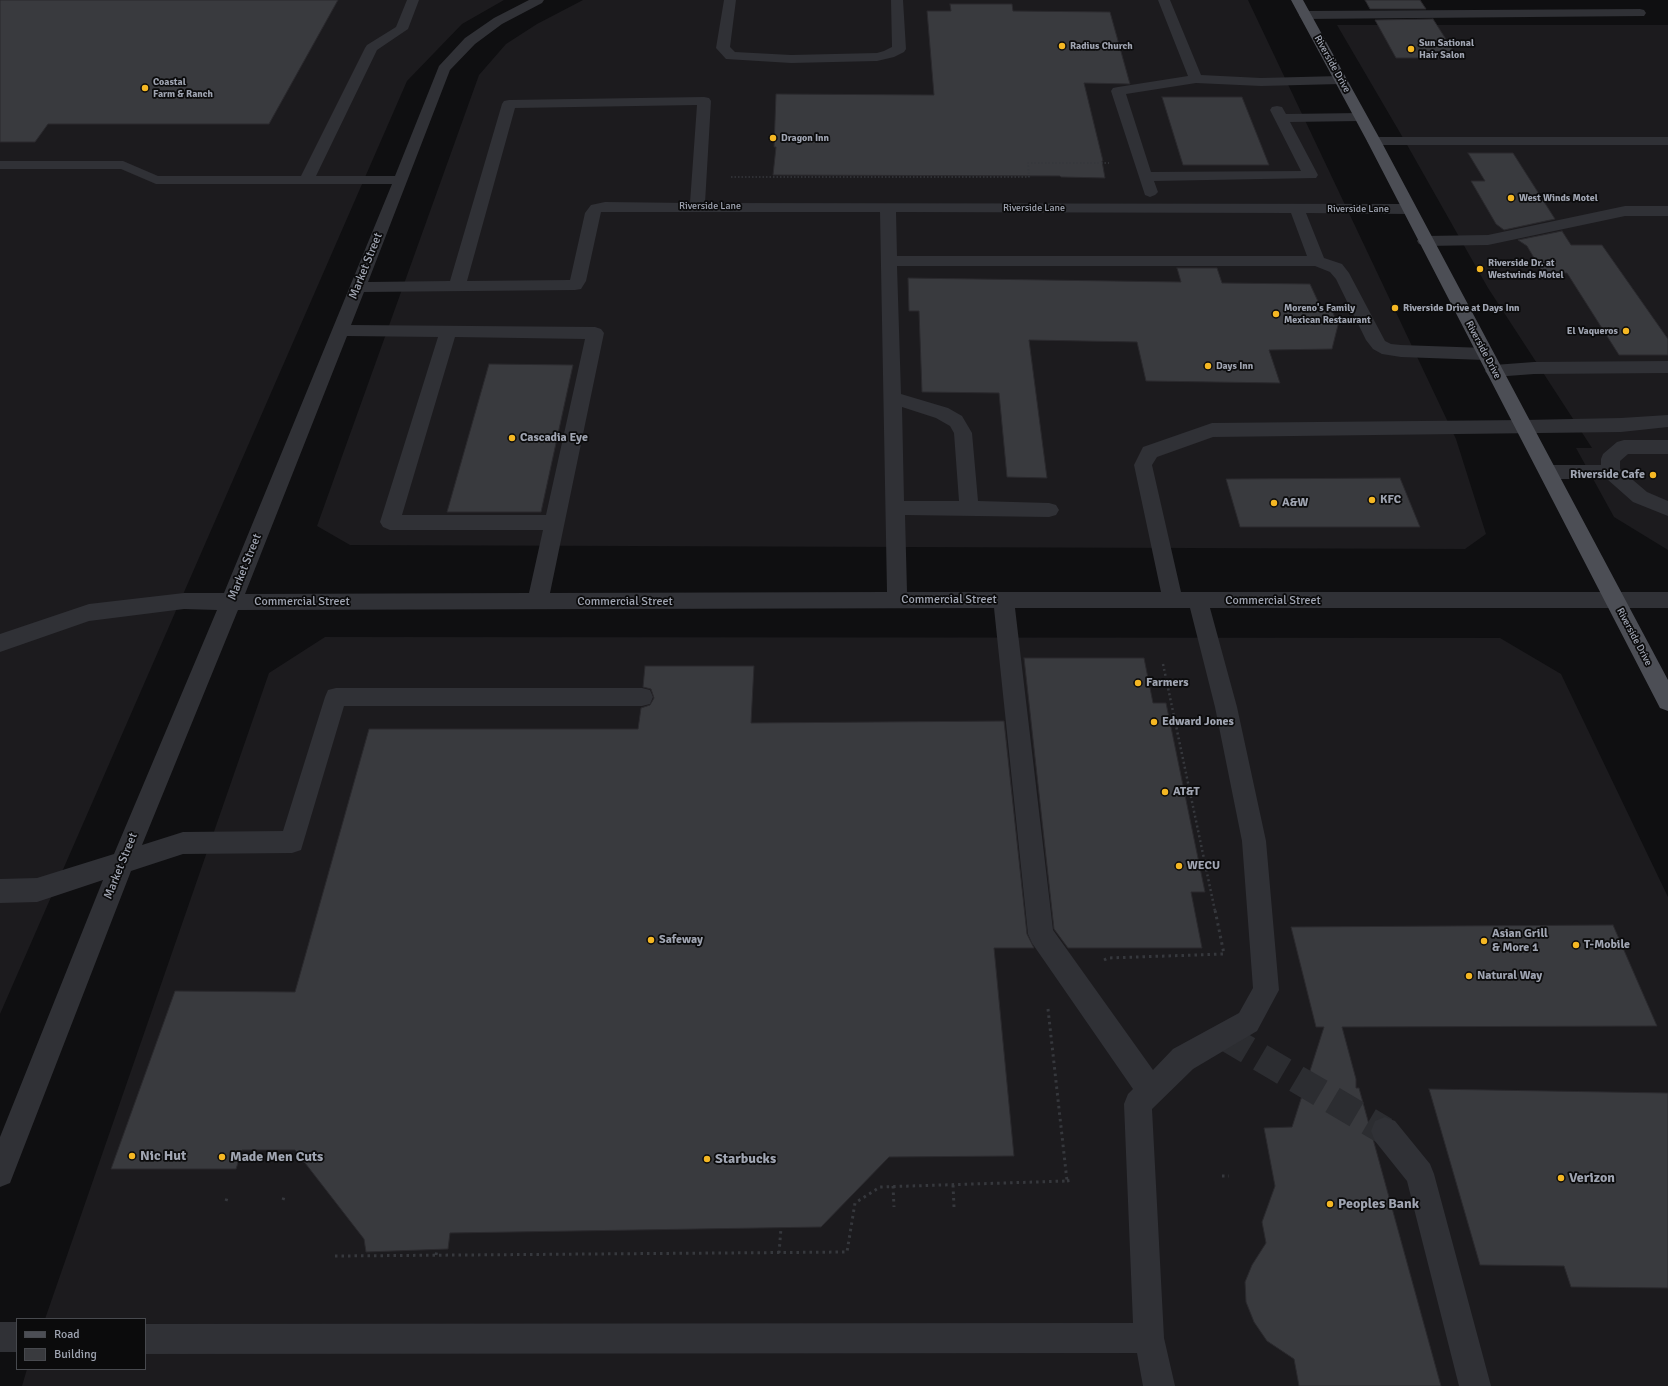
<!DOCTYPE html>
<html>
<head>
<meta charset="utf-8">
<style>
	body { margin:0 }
	#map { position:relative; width:1668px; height:1386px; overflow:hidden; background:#0f0f11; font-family:Signika,sans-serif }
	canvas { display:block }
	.legend { position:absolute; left:16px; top:1318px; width:130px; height:52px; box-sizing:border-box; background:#0b0b0c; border:1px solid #47494e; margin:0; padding:5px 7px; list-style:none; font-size:12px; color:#a0a5b2 }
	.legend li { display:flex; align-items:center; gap:8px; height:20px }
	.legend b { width:20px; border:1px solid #47494e }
</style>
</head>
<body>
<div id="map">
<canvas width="1668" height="1386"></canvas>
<ul class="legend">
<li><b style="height:5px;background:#4c4e55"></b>Road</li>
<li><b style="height:11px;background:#393a3e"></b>Building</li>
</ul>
</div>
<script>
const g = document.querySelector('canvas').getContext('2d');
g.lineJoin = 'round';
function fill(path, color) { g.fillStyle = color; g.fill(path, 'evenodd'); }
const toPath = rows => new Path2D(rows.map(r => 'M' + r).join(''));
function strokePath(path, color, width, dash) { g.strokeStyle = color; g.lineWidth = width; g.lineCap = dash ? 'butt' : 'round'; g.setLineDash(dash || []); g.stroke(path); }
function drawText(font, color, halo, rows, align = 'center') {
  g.font = font + ' Signika,sans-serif'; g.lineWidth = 3.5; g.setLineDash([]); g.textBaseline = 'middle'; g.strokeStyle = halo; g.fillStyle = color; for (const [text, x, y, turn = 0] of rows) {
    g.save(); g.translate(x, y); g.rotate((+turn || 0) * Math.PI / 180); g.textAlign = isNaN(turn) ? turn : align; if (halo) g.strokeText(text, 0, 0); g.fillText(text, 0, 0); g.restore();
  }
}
fill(toPath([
	[0,0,504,0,462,24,407,81,0,1014],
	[583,0,1248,0,1456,439,1486,534,1465,549,350,545,317,526,479,75,506,44,537,24],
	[1337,25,1668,25,1668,550,1614,517,1576,448,1592,448,1488,288,1406,143],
	[325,637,1500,638,1561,674,1668,897,1668,1386,22,1386,27,1369,145,1369,145,1319,45,1319,269,673]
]), '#1c1b1e');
const building = toPath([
	[0,0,338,0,269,124,48,124,35,142,0,142,0,0],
	[1365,0,1420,0,1426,9,1370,9,1365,0],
	[950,4,1012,4,1013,11,1110,12,1130,84,1084,83,1103,161,1102,161,1105,178,1061,177,1060,176,773,175,776,147,774,147,776,94,934,95,927,11,951,11,950,4],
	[1433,19,1458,58,1396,58,1375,20,1433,19],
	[1162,97,1242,97,1269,165,1183,165,1162,97],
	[1468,153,1513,153,1555,219,1504,230,1496,224,1471,181,1485,181,1468,153],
	[1562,231,1571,245,1602,245,1668,339,1668,355,1619,355,1567,273,1543,273,1527,246,1518,240,1562,231],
	[1177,268,1217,268,1222,283,1310,284,1321,308,1331,308,1338,325,1332,349,1269,350,1280,383,1146,381,1137,342,1029,340,1047,478,1007,477,999,393,922,392,919,311,909,311,908,278,1181,282,1177,268],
	[489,364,573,365,541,512,447,512,489,364],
	[1400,478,1420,527,1240,527,1226,479,1400,478],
	[1024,658,1144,658,1153,703,1166,703,1205,892,1191,892,1202,948,1068,948,1054,929,1024,658],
	[645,666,754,666,751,723,1004,721,1027,934,1034,948,994,948,1014,1156,889,1157,821,1227,450,1233,448,1249,366,1252,364,1239,295,1150,242,1150,236,1169,111,1169,175,991,295,992,369,729,638,729,641,708,650,705,654,698,651,689,643,687,645,666],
	[1613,925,1657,1026,1342,1027,1356,1079,1356,1088,1359,1088,1441,1386,1299,1386,1294,1359,1267,1341,1254,1322,1246,1302,1245,1282,1252,1265,1266,1243,1262,1222,1275,1186,1264,1128,1292,1127,1324,1027,1316,1027,1291,927,1613,925],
	[1429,1089,1668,1093,1668,1288,1571,1287,1564,1266,1480,1265,1429,1089]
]);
fill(building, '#393a3e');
strokePath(building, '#2a292d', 1);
strokePath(toPath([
	[1224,1036,1385,1131]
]), '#2c2d31', 28, [28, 14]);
strokePath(toPath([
	[731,177,1029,177,1028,163,1109,163]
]), '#36383d', 1.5, [1.5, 2]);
strokePath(toPath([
	[1163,664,1215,911]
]), '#36383d', 2.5, [2, 3]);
strokePath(toPath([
	[1104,960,1108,958,1224,954,1215,910],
	[1222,1176,1229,1176],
	[1067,1181,1073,1180],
	[953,1185,954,1207],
	[893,1186,894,1207],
	[283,1200,285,1194],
	[226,1201,228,1195],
	[779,1253,781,1228],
	[436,1255,437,1250],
	[335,1256,847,1252,855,1203,880,1187,1067,1181,1048,1009]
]), '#36383d', 3, [2.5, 4]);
fill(toPath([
	[407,0,419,0,408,29,377,50,316,176,395,176,439,66,465,38,494,18,529,0,544,0,542,3,502,24,475,44,450,70,368,282,450,281,502,104,504,101,509,100,704,97,709,98,711,101,705,203,1408,204,1413,206,1416,209,1413,212,1408,214,1306,213,1324,258,1342,264,1349,273,1385,341,1391,344,1401,345,1485,348,1491,350,1494,354,1491,358,1485,360,1401,357,1382,354,1373,349,1366,340,1336,279,1330,272,1315,266,897,266,901,394,948,408,962,416,972,433,978,501,1049,503,1056,505,1059,510,1056,515,1049,517,905,515,907,592,1161,592,1134,465,1143,447,1212,423,1524,420,1621,418,1668,415,1668,427,1621,432,1213,437,1157,457,1152,465,1181,592,1668,592,1668,608,1210,608,1237,707,1266,841,1279,990,1257,1031,1193,1069,1152,1109,1164,1338,1175,1386,1143,1386,1137,1353,145,1354,145,1324,1133,1323,1124,1104,1128,1094,1133,1089,1032,943,1028,934,994,608,238,610,142,845,183,832,283,831,325,697,328,690,336,688,642,688,650,690,653,697,650,704,642,706,344,706,301,850,292,853,183,854,131,871,10,1183,0,1187,0,1137,103,880,37,902,0,903,0,879,37,878,114,854,217,610,184,609,89,621,0,652,0,634,89,604,184,593,224,593,392,184,156,184,121,169,0,169,0,161,123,161,158,176,301,176,365,48,367,45,396,27,407,0],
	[697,105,690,203,605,202,591,205,585,213,570,280,467,281,515,108,697,105],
	[601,212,880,212,887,592,550,593,604,333,601,329,595,327,351,325,364,292,575,290,581,289,586,281,601,212],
	[896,212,1291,213,1307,256,897,256,896,212],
	[347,336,438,337,380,522,383,527,390,530,543,530,529,593,245,594,347,336],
	[455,337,585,339,546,515,402,515,455,337],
	[902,407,936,418,950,426,954,433,959,501,904,501,902,407],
	[1015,608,1190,608,1215,707,1242,841,1253,988,1239,1013,1173,1049,1153,1070,1053,930,1015,608],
	[724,0,736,0,730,47,735,52,791,55,877,53,884,51,892,47,891,0,903,0,906,49,904,52,894,57,877,61,791,63,726,59,716,48,724,0],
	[1158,0,1170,0,1201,75,1261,78,1340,76,1345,77,1347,80,1345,83,1340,84,1261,86,1196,83,1126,94,1151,172,1301,171,1270,110,1272,107,1277,106,1282,107,1286,114,1360,113,1365,114,1367,117,1365,120,1360,121,1290,122,1318,175,1316,178,1154,181,1158,192,1155,195,1150,197,1145,195,1111,91,1113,88,1118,87,1188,76,1158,0],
	[1640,9,1644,10,1646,13,1644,16,1305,19,1301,18,1299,15,1301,12,1305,11,1640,9],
	[1374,137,1668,137,1668,145,1374,145,1369,144,1367,141,1369,138,1374,137],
	[1625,206,1668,206,1668,216,1625,216,1488,245,1425,246,1419,244,1417,241,1419,238,1425,236,1488,235,1625,206],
	[1668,361,1668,373,1534,374,1494,377,1488,375,1485,371,1488,367,1494,365,1534,362,1668,361],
	[1624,440,1668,440,1668,454,1628,454,1620,461,1620,469,1647,492,1668,501,1668,516,1633,502,1607,479,1548,479,1541,477,1539,472,1541,467,1548,465,1601,465,1601,459,1603,454,1617,442,1624,440],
	[1385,1117,1395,1121,1430,1164,1434,1174,1491,1386,1459,1386,1407,1181,1375,1141,1371,1131,1375,1121,1385,1117],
	[0,1322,17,1322,17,1352,0,1352,0,1322]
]), '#303136');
fill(toPath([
	[1291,0,1303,0,1381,141,1668,680,1668,711,1660,708,1367,141,1291,0]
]), '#4c4e55');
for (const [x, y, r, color] of [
	[1062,46,4,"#f5b723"],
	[1411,49,4,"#f5b723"],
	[145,88,4,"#f5b723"],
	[773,138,4,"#f5b723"],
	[1511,198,4,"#f5b723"],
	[1480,269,4,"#f5b723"],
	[1395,308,4,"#f5b723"],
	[1276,314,4,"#f5b723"],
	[1626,331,4,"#f5b723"],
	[1208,366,4,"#f5b723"],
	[512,438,4,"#f5b723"],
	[1653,475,4,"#f5b723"],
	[1372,500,4,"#f5b723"],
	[1274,503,4,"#f5b723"],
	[1138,683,4,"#f5b723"],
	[1154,722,4,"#f5b723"],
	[1165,792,4,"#f5b723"],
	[1179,866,4,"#f5b723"],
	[651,940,4,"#f5b723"],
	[1484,941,4,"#f5b723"],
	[1576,945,4,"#f5b723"],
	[1469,976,4,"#f5b723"],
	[132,1156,4,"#f5b723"],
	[222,1157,4,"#f5b723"],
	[707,1159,4,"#f5b723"],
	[1561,1178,4,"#f5b723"],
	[1330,1204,4,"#f5b723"]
]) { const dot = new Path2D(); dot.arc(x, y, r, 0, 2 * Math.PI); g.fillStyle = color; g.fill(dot); strokePath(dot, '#0b0b0c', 1.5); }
drawText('bold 10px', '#a0a5b2', '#0b0b0c', [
	["Sun Sational",1419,43],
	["Hair Salon",1419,55],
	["Radius Church",1070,46],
	["Coastal",153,82],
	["Farm & Ranch",153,94],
	["Dragon Inn",781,138],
	["West Winds Motel",1519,198],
	["Riverside Dr. at",1488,263],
	["Westwinds Motel",1488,275],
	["Moreno's Family",1284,308],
	["Mexican Restaurant",1284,320],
	["Riverside Drive at Days Inn",1403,308],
	["El Vaqueros",1618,331,"right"],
	["Days Inn",1216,366]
], 'left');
drawText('10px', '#a0a5b2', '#0b0b0c', [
	["Riverside Drive",1332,64,61],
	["Riverside Lane",710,206],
	["Riverside Lane",1034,208],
	["Riverside Lane",1358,209],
	["Riverside Drive",1483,350,62],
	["Riverside Drive",1634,637,62]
]);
drawText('12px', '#a0a5b2', '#0b0b0c', [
	["Market Street",366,266,-68],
	["Market Street",245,567,-68],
	["Commercial Street",949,600],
	["Commercial Street",1273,601],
	["Commercial Street",302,602],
	["Commercial Street",625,602],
	["Market Street",121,866,-68]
]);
drawText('bold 12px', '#a0a5b2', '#0b0b0c', [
	["Cascadia Eye",520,438],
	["Riverside Cafe",1645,475,"right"],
	["KFC",1380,500],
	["A&W",1282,503],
	["Farmers",1146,683],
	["Edward Jones",1162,722],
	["AT&T",1173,792],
	["WECU",1187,866],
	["Asian Grill",1492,934],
	["& More 1",1492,948],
	["Safeway",659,940],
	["T-Mobile",1584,945],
	["Natural Way",1477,976]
], 'left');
drawText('bold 14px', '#a0a5b2', '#0b0b0c', [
	["Nic Hut",140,1156],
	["Made Men Cuts",230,1157],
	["Starbucks",715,1159],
	["Verizon",1569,1178],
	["Peoples Bank",1338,1204]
], 'left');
</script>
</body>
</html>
